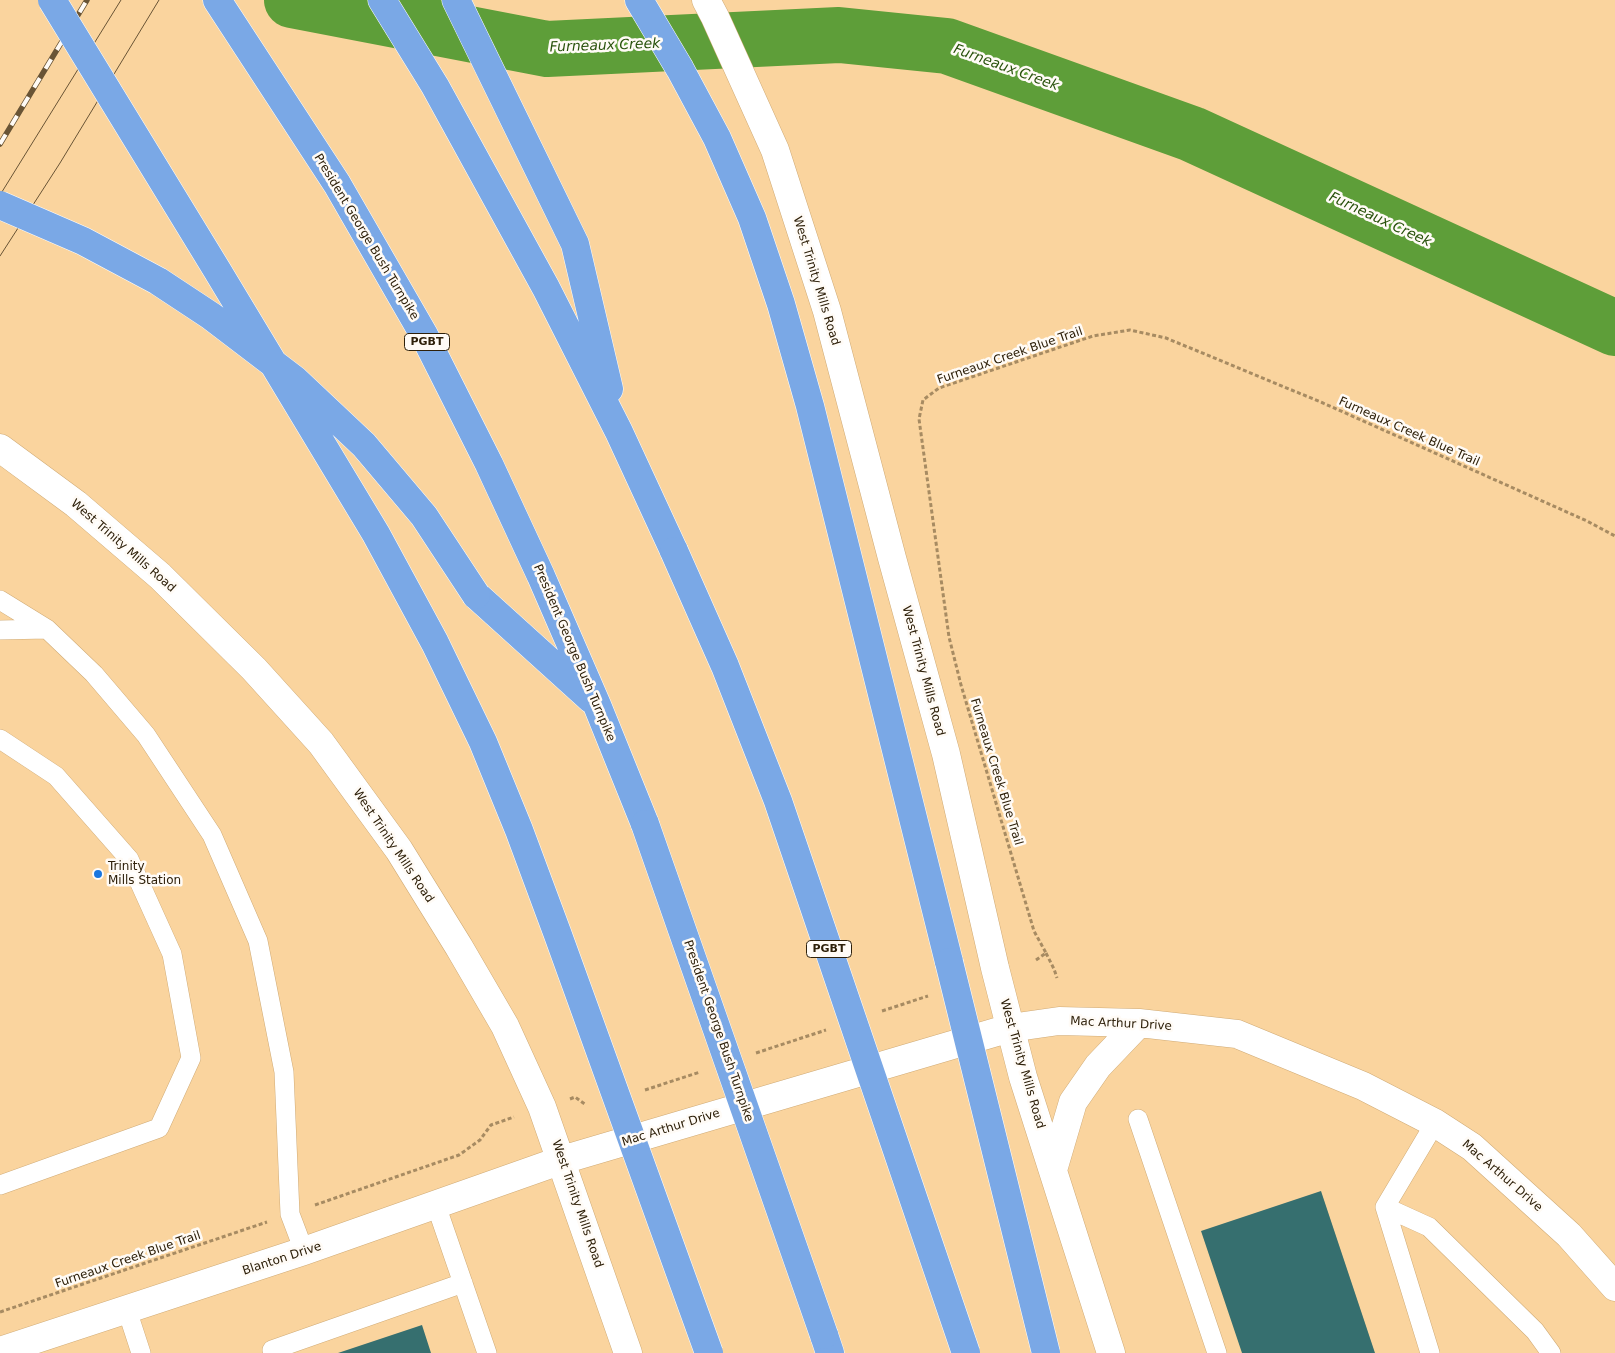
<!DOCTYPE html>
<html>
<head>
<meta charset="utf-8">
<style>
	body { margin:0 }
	canvas { display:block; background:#fad49e }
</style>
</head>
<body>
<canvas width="1615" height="1353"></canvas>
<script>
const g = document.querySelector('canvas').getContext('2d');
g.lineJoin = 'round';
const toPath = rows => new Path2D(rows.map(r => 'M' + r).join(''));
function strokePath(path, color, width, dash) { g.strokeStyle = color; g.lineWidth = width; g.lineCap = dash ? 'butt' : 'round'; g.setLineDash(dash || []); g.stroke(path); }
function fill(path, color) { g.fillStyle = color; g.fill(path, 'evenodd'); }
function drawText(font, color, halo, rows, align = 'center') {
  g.font = font + ' "DejaVu Sans",sans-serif'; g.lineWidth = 5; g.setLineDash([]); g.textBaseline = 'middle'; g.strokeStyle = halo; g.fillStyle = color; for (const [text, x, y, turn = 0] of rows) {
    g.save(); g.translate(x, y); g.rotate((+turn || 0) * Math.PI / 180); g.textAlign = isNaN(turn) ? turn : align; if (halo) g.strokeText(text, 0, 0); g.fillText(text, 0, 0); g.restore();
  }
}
strokePath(toPath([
	[292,0,547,49,839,35,947,46,1192,134,1615,328]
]), '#5e9e39', 56);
fill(toPath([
	[1321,1191,1375,1353,1242,1353,1201,1231],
	[422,1325,431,1353,338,1353]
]), '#366f6f');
const lane = toPath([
	[0,600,47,629,94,674,146,735,212,835,258,941,284,1072,290,1214,304,1251],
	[0,630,47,629],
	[0,739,56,776,129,859,172,954,191,1058,159,1128,0,1185],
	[1138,1119,1217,1353],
	[436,1205,487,1353],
	[1385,1207,1429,1227,1535,1331,1551,1353],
	[127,1310,141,1353],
	[272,1350,463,1283],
	[1430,1353,1385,1207,1435,1123]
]);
const street = toPath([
	[0,1351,304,1251,562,1160]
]);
const secondary = toPath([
	[706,0,715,17,775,150,827,311,892,558,946,754,995,968,1023,1077,1111,1353],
	[0,448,76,504,160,576,254,669,321,743,399,850,459,947,505,1026,542,1107,628,1353],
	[562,1160,1010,1028,1059,1021,1139,1023,1237,1034,1363,1086,1435,1123,1472,1147,1569,1235,1615,1287],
	[1053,1170,1073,1102,1098,1066,1139,1023]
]);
const highway = toPath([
	[217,0,337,184,424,335,489,464,541,576,597,705,645,824],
	[382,0,435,86,546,288,619,432,674,551],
	[456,0,575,244,609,389],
	[639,0,680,69,717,138,752,218,781,304,810,406,949,962],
	[476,595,591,699],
	[824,1335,830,1353]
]);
strokePath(lane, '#d0ab76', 20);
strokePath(street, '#d0ab76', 29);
strokePath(secondary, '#d0ab76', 29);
strokePath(highway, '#fff', 29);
strokePath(toPath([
	[1046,953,1054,969,1057,978],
	[1036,960,1046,953,1034,931,961,685,949,637,919,419,923,400,939,388,1093,336,1130,330,1166,338,1323,403,1587,521,1615,536],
	[882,1011,928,996],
	[756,1053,826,1030],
	[645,1090,700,1072],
	[570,1099,575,1097,586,1105],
	[315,1205,459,1155,480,1140,491,1125,514,1117],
	[0,1312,267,1222]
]), '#a78b62', 3, [4, 2.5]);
strokePath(lane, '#fff', 19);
strokePath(street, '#fff', 28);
strokePath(secondary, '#fff', 28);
strokePath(highway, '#7aa8e6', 28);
strokePath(toPath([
	[0,195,121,0],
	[0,256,60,163,159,0]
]), '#695435', 1);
const rail = toPath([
	[0,144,87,0]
]);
strokePath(rail, '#695435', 5.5);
strokePath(rail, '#fffbf6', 4, [11]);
const highwayBridge = toPath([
	[52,0,217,270,376,534,435,643,483,742,519,830,558,935,709,1353],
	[0,205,83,241,158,281,211,316,295,380,364,445,424,516,476,595],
	[674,551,725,666,778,801,966,1353],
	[645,824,824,1335],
	[949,962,1046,1353]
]);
strokePath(highwayBridge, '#fff', 29, []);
strokePath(highwayBridge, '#7aa8e6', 28);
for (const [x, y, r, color] of [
	[98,874,5,"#1976df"]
]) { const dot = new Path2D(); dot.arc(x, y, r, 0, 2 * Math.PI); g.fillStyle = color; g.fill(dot); strokePath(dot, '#fffbf6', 2); }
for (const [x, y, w] of [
	[427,342,45],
	[829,949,45]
]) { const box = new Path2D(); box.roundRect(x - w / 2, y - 8.5, w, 17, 4); g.fillStyle = '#fffbf6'; g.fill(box); strokePath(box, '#2e200a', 1); }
drawText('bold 11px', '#2e200a', null, [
	["PGBT",427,342],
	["PGBT",829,949]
]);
drawText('12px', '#2e200a', '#fffbf6', [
	["President George Bush Turnpike",366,237,59],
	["West Trinity Mills Road",816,281,73],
	["Furneaux Creek Blue Trail",1010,356,-19],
	["Furneaux Creek Blue Trail",1409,432,24],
	["West Trinity Mills Road",123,546,41],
	["President George Bush Turnpike",574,653,67],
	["West Trinity Mills Road",923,671,75],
	["Furneaux Creek Blue Trail",996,772,73],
	["West Trinity Mills Road",393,846,56],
	["Mac Arthur Drive",1121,1024,3],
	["President George Bush Turnpike",718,1031,71],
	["West Trinity Mills Road",1022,1064,74],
	["Mac Arthur Drive",671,1128,-17],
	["Mac Arthur Drive",1502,1176,41],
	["West Trinity Mills Road",577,1204,71],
	["Blanton Drive",282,1259,-18],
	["Furneaux Creek Blue Trail",128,1260,-19]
]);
drawText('12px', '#2e200a', '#fffbf6', [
	["Trinity",108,867],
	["Mills Station",108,881]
], 'left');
drawText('italic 14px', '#29520c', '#fffbf6', [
	["Furneaux Creek",605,46,-2],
	["Furneaux Creek",1006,68,20],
	["Furneaux Creek",1380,220,25]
]);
</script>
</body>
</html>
